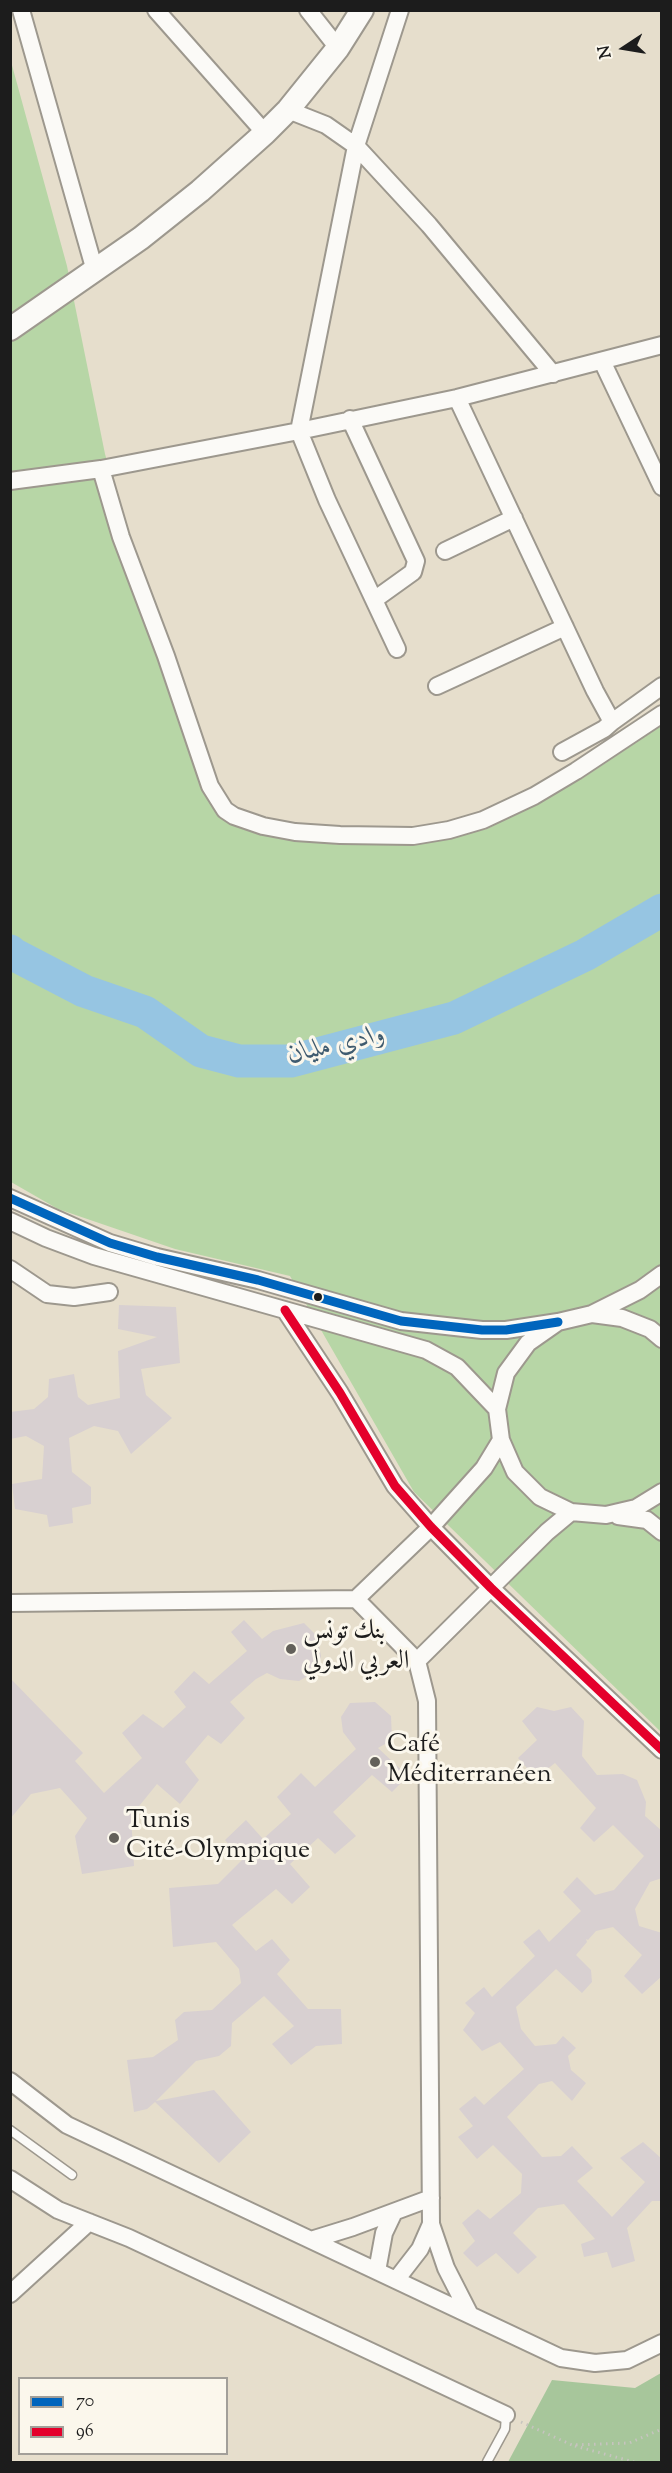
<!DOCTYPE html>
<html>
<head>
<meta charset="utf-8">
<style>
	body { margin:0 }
	#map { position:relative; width:672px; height:2473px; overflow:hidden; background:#e6decc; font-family:"Sorts Mill Goudy",serif }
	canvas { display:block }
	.frame { position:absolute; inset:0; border:12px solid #1c1c1c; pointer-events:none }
	.legend { position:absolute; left:18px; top:2377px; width:210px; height:78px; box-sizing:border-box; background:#fbf7ec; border:2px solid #a29f99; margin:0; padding:8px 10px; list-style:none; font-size:18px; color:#1c1c1c }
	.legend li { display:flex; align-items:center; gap:12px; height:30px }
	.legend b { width:30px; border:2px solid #a29f99 }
	.north { position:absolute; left:594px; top:18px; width:60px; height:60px; -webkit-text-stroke:4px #fbf7ec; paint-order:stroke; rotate:258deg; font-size:16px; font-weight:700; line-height:24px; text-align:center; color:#1c1c1c }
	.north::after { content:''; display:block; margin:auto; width:21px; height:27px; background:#1c1c1c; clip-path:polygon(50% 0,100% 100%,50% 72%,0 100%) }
</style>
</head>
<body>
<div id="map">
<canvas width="672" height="2473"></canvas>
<div class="frame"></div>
<ul class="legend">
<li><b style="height:8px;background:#0065bd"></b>70</li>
<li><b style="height:8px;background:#e4002b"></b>96</li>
</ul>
<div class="north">N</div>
</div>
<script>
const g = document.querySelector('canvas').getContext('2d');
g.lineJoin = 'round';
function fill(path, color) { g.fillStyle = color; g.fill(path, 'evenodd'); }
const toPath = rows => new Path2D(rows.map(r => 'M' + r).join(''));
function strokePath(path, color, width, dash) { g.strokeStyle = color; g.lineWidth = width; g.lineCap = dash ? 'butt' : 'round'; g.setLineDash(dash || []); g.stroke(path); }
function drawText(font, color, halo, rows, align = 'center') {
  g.font = font + ' "Sorts Mill Goudy",Amiri,serif'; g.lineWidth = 6; g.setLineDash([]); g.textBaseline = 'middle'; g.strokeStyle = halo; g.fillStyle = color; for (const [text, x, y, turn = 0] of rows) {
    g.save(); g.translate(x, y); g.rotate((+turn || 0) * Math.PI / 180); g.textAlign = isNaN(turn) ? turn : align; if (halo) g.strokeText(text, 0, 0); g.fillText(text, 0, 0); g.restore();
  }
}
fill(toPath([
	[10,58,67,266,105,454,201,789,221,817,260,833,340,845,414,845,487,829,583,778,661,726,661,1732,414,1492,290,1276,175,1249,58,1209,11,1182]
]), '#b7d6a6');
fill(toPath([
	[661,2373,661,2462,508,2462,552,2380,635,2388]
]), '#a7c69b');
strokePath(toPath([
	[10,951,13,954,84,991,145,1012,201,1051,239,1061,291,1061,454,1018,585,955,662,910]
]), '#96c5e2', 33);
fill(toPath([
	[119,1305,176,1307,180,1363,141,1369,146,1395,172,1418,131,1454,118,1431,94,1426,69,1438,72,1472,91,1487,91,1504,72,1508,73,1523,49,1527,47,1515,15,1509,12,1484,42,1479,44,1446,26,1436,10,1439,10,1412,34,1409,48,1397,49,1379,74,1374,78,1397,88,1405,120,1398,118,1351,157,1337,118,1329],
	[244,1620,262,1639,273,1631,304,1623,317,1636,321,1656,316,1671,299,1681,280,1679,267,1673,256,1679,230,1702,245,1718,221,1744,208,1735,185,1762,199,1780,180,1804,157,1784,131,1816,134,1866,82,1874,75,1836,87,1818,60,1788,31,1794,10,1819,10,1678,83,1753,75,1761,104,1793,142,1758,122,1733,143,1714,163,1728,186,1707,174,1692,194,1671,209,1684,247,1651,231,1632],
	[375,1702,391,1716,392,1740,378,1748,408,1776,392,1792,372,1775,333,1812,356,1836,335,1854,318,1838,290,1864,310,1887,292,1904,276,1889,232,1925,256,1951,272,1939,290,1960,277,1974,308,2009,341,2009,342,2044,316,2046,291,2065,272,2044,294,2026,264,1996,232,2023,231,2046,219,2056,196,2061,156,2101,214,2090,251,2132,219,2163,155,2102,147,2109,134,2112,127,2060,153,2057,178,2040,175,2020,184,2012,212,2010,241,1983,239,1969,216,1942,173,1947,169,1888,218,1884,242,1860,225,1840,246,1820,263,1839,291,1814,277,1797,301,1773,315,1787,356,1749,343,1732,341,1717,350,1703],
	[537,1707,554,1711,571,1707,584,1721,582,1756,597,1775,623,1774,637,1780,646,1802,645,1816,662,1831,662,1878,650,1882,635,1909,639,1926,662,1933,662,1976,642,1994,624,1976,642,1955,613,1927,596,1931,588,1940,586,1939,587,1942,576,1955,591,1970,592,1982,582,1993,556,1969,516,2007,521,2029,535,2046,556,2044,563,2036,576,2048,568,2056,571,2070,586,2083,572,2101,552,2081,539,2084,507,2117,542,2157,561,2156,572,2146,593,2168,577,2181,612,2217,645,2182,620,2158,643,2142,662,2159,662,2201,652,2201,627,2228,635,2261,612,2268,607,2252,584,2257,581,2244,595,2239,564,2204,538,2208,513,2233,537,2257,518,2274,496,2253,477,2267,463,2253,475,2241,462,2223,478,2209,490,2219,521,2193,522,2174,493,2145,477,2159,458,2137,473,2126,459,2109,475,2096,484,2105,524,2069,500,2042,482,2051,463,2030,475,2013,465,2003,484,1987,492,1997,535,1956,523,1942,539,1929,549,1942,581,1911,563,1892,577,1877,595,1895,614,1890,644,1856,613,1825,594,1842,580,1828,596,1808,555,1763,536,1778,518,1758,537,1740,522,1721]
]), '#d8d0d1');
const service = toPath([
	[10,2130,72,2175],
	[487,2462,505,2429,506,2415]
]);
const minor = toPath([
	[21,10,95,271],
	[156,10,265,133],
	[308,10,338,48],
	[400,10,356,146,429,225,553,374],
	[288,110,326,125,356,146,299,431,327,500,397,649],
	[602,361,662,487],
	[457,398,595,691,612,722,604,729,562,752],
	[350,419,416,561,413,572,374,600],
	[101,469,121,537,166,656,210,786,225,810,234,816,263,826,295,832,340,835,413,836,449,830,483,820,534,796,576,771,662,714],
	[10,481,101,469,299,431,457,398,662,345],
	[445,551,514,518],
	[437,686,565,627],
	[612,722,662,686],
	[10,1198,110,1243,157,1257,258,1280,401,1321,482,1330,506,1330,558,1322],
	[10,1221,46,1238,94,1256,426,1350,457,1367,497,1409],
	[10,1269,47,1294,74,1297,109,1292],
	[285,1310,340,1393,395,1486,431,1527,491,1588,662,1750],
	[592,1314,640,1290,662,1274],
	[662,1339,650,1329,622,1318,592,1314,558,1322,528,1343,506,1373,497,1409,501,1440,515,1472,540,1497,571,1512,606,1515,636,1508,662,1492],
	[618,1516,647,1520,662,1532],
	[356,1599,431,1527,484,1468,501,1440],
	[10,1603,356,1599,417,1661,427,1701,431,2224,446,2268,470,2315],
	[417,1661,547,1532,571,1512],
	[10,2081,67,2125,561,2358,595,2363,627,2360,662,2343],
	[10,2179,58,2210,129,2238,506,2415],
	[311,2240,353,2227,431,2198],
	[377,2271,384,2233,394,2212],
	[396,2280,420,2249,431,2224],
	[10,2294,89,2222]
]);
const secondary = toPath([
	[10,329,141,238,200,191,265,133,288,110,338,48,362,10]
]);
strokePath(service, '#9d988e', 11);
strokePath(minor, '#9d988e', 20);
strokePath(secondary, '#9d988e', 26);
strokePath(toPath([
	[521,2422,572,2445,629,2443,662,2429],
	[575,2446,634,2462]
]), '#c6c4bf', 3, [1.5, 4.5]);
strokePath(service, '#fbfaf7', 8);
strokePath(minor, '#fbfaf7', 16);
strokePath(secondary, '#fbfaf7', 22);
strokePath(toPath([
	[10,1198,110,1243,157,1257,258,1280,401,1321,482,1330,506,1330,558,1322]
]), '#0065bd', 9);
strokePath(toPath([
	[285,1310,340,1393,395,1486,431,1527,491,1588,662,1750]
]), '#e4002b', 9);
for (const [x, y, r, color] of [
	[318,1297,5,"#1c1c1c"],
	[291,1649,6,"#63605a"],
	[375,1762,6,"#63605a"],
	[114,1838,6,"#63605a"]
]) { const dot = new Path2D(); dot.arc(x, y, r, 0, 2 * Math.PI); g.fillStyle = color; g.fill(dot); strokePath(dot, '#fbf7ec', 2); }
drawText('26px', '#1c1c1c', '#fbf7ec', [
	["بنك تونس",303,1634],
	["العربي الدولي",303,1664],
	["Café",387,1747],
	["Méditerranéen",387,1777],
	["Tunis",126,1823],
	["Cité-Olympique",126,1853]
], 'left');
drawText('italic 27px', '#3f5b6f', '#fbf7ec', [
	["وادي مليان",337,1047,-13]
]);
</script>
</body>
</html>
